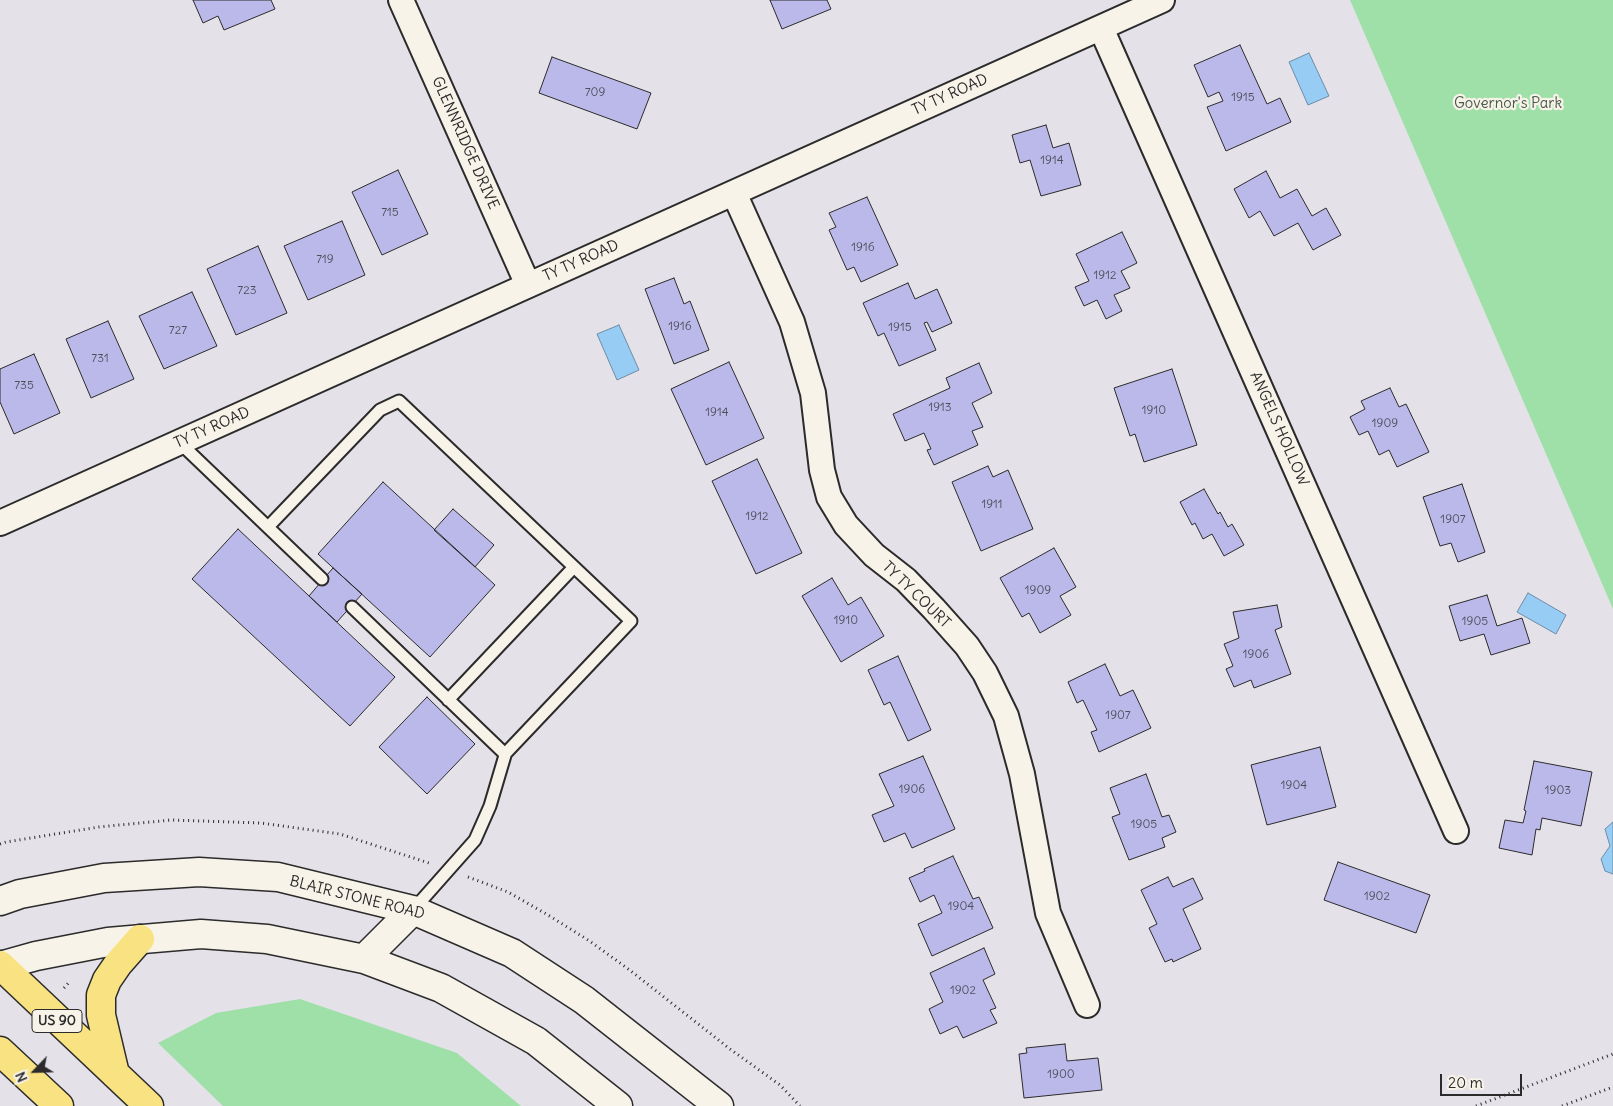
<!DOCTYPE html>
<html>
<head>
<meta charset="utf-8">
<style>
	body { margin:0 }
	#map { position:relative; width:1613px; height:1106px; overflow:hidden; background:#e5e1e9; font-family:Delius,sans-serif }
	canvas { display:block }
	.north { position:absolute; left:10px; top:1046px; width:50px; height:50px; -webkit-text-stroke:4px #f7f3e8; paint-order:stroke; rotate:246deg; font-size:14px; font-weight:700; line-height:20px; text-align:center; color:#2b2b2b }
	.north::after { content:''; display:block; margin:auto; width:18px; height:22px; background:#2b2b2b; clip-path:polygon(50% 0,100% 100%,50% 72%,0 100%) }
	.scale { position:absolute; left:1440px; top:1074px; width:82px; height:22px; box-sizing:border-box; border:2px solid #2b2b2b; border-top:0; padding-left:6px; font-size:15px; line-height:18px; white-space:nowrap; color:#2b2b2b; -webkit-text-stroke:4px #f7f3e8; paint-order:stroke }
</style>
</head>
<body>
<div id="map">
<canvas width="1613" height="1106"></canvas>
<div class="north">N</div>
<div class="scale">20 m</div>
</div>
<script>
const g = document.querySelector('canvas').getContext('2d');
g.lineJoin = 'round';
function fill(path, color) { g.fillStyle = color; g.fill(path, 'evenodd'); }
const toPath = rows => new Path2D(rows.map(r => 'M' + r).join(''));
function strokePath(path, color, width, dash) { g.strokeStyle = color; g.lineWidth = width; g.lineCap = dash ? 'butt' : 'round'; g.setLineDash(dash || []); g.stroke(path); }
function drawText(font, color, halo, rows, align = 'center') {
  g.font = font + ' Delius,sans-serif'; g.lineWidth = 4.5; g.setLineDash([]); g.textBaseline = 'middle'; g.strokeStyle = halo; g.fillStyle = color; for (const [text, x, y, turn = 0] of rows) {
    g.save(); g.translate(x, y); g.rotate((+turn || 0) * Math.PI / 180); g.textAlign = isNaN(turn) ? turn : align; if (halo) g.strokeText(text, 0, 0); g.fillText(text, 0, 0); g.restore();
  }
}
fill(toPath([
	[1350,0,1613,0,1613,609],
	[300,999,457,1053,521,1106,223,1106,158,1043,216,1013]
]), '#9fe0a9');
const water = toPath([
	[1309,53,1329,96,1308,105,1289,62,1309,53],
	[619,325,639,370,617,380,597,334,619,325],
	[1528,593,1566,615,1556,634,1517,612,1528,593],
	[1613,822,1613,874,1605,871,1601,859,1610,846,1605,829,1613,822]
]);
fill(water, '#97ccf5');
strokePath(water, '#6c8ca4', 1);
const building = toPath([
	[193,0,271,0,275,9,224,30,218,16,203,23,193,0],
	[770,0,827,0,831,9,782,29,770,0],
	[1240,45,1267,104,1280,98,1291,122,1226,151,1207,107,1223,101,1219,92,1208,97,1194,65,1240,45],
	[552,57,651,93,637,129,539,93,552,57],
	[1046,125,1053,148,1069,143,1081,185,1041,196,1030,160,1020,163,1012,135,1046,125],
	[398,170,428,234,382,255,352,192,398,170],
	[1266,171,1280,198,1297,189,1312,216,1326,208,1341,235,1313,250,1298,223,1274,236,1260,211,1249,218,1234,189,1266,171],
	[867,197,898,265,861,282,854,267,847,270,829,230,836,227,829,213,867,197],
	[342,221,365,275,308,300,284,246,342,221],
	[1122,232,1137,263,1121,271,1130,288,1114,295,1122,311,1106,319,1097,300,1084,306,1075,287,1089,281,1076,254,1122,232],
	[258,246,287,313,236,335,207,269,258,246],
	[674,278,684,304,690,301,709,350,674,364,645,289,674,278],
	[908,283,915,299,937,289,952,323,932,332,927,322,924,323,936,350,899,366,884,333,878,336,863,303,908,283],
	[192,292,217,346,164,369,139,316,192,292],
	[108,321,134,379,91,398,66,339,108,321],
	[34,354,60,413,14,434,0,402,0,369,34,354],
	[729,362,764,438,706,465,671,389,729,362],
	[979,363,992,393,972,403,983,427,972,431,978,445,934,465,927,450,931,449,924,433,905,441,893,414,950,388,946,378,979,363],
	[1172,369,1197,445,1144,462,1135,434,1130,436,1114,388,1172,369],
	[1390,388,1399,407,1406,404,1429,452,1397,467,1389,450,1379,455,1368,431,1359,435,1350,417,1365,409,1361,401,1390,388],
	[757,459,802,553,756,574,712,481,757,459],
	[988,466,993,477,1008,470,1033,529,981,551,952,482,988,466],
	[383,482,495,585,430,657,318,554,383,482],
	[1462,484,1485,552,1458,562,1451,543,1440,546,1423,497,1462,484],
	[1204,489,1218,514,1220,512,1228,527,1232,524,1244,545,1224,556,1212,534,1203,539,1195,523,1192,525,1180,502,1204,489],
	[453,509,494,545,475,567,434,530,453,509],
	[238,529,395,677,350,726,192,579,238,529],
	[1054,548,1076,587,1060,596,1071,615,1040,633,1029,613,1022,617,1000,578,1054,548],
	[333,568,362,594,337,622,309,596,333,568],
	[832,578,848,605,861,597,884,636,841,662,802,596,832,578],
	[1487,595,1497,626,1522,618,1530,643,1491,655,1484,634,1460,641,1449,606,1487,595],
	[1277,605,1282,627,1275,630,1291,674,1254,688,1251,680,1234,687,1226,669,1233,666,1224,644,1239,638,1233,612,1277,605],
	[898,656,931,730,908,741,890,702,884,705,868,670,898,656],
	[1105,664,1120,696,1133,690,1151,728,1099,752,1091,732,1097,730,1083,700,1077,703,1068,682,1105,664],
	[427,697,475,744,427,794,379,747,427,697],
	[1320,747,1336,807,1267,825,1251,765,1320,747],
	[923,756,955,829,912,848,905,833,884,842,872,815,894,806,879,774,923,756],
	[1534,761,1592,772,1581,826,1542,818,1540,830,1536,829,1532,855,1499,848,1505,820,1523,823,1526,811,1524,810,1534,761],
	[1146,774,1162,817,1169,815,1176,832,1162,838,1165,847,1129,860,1112,817,1120,814,1110,788,1146,774],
	[953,856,973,899,979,897,993,928,932,956,918,924,942,913,934,895,920,902,909,878,925,871,924,869,953,856],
	[1338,862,1430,895,1416,933,1324,900,1338,862],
	[1168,877,1173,887,1193,878,1203,899,1183,909,1201,949,1173,962,1172,959,1165,962,1149,928,1157,924,1141,890,1168,877],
	[984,948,995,974,983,980,996,1008,990,1010,997,1023,963,1038,957,1026,940,1034,929,1009,943,1002,930,973,984,948],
	[1065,1044,1067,1061,1098,1058,1102,1090,1024,1098,1019,1054,1027,1053,1026,1048,1065,1044]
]);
fill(building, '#bbb8ea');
strokePath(building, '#2b2b2b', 1);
const lane = toPath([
	[179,442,322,579],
	[268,527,380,410,399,401,631,621,505,754,352,607],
	[448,700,574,567],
	[413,910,475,840,490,806,506,752]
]);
const street = toPath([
	[401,0,528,285],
	[1101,28,1456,831],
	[734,193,792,322,813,393,822,470,829,497,846,525,874,555,906,580,934,609,967,646,985,673,1006,716,1022,774,1048,913,1087,1005],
	[0,523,1162,0]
]);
const secondary = toPath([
	[0,901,20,894,104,878,199,872,278,877,413,910,512,953,584,1000,719,1106],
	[364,959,413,910],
	[0,966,36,956,108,942,201,934,267,939,364,959,441,988,536,1041,618,1106]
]);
const primary = toPath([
	[0,965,149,1106],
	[0,1051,59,1106],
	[115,1074,101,1015,101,995,107,980,118,964,140,939]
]);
strokePath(lane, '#2b2b2b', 15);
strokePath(street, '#2b2b2b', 28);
strokePath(secondary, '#2b2b2b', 31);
strokePath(primary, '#2b2b2b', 31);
strokePath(toPath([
	[0,844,6,842,99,827,171,820,261,823,340,834,429,863],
	[468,877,508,892,548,915,588,940,627,968,730,1049,780,1085,800,1106],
	[64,988,70,981],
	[1476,1106,1613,1054],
	[1562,1106,1613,1087]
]), '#2b2b2b', 3, [1, 4]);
strokePath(lane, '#f7f3e8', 11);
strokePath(street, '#f7f3e8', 24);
strokePath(secondary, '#f7f3e8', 28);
strokePath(primary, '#f8e281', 28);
drawText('12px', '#4f4e5b', null, [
	["709",595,93],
	["1915",1243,98],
	["1914",1052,161],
	["715",390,213],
	["1916",863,248],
	["719",325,260],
	["1912",1105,276],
	["723",247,291],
	["1916",680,327],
	["1915",900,328],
	["727",178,331],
	["731",100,359],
	["735",24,386],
	["1913",940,408],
	["1910",1154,411],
	["1914",717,413],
	["1909",1385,424],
	["1911",992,505],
	["1912",757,517],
	["1907",1453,520],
	["1909",1038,591],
	["1910",846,621],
	["1905",1475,622],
	["1906",1256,655],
	["1907",1118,716],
	["1904",1294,786],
	["1906",912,790],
	["1903",1558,791],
	["1905",1144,825],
	["1902",1377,897],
	["1904",961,907],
	["1902",963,991],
	["1900",1061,1075]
]);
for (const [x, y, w] of [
	[57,1021,50]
]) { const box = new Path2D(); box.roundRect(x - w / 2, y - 11.5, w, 23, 4); g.fillStyle = '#f7f3e8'; g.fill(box); strokePath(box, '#2b2b2b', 1); }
drawText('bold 14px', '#2b2b2b', null, [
	["US 90",57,1021]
]);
drawText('15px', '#2b2b2b', '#f7f3e8', [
	["TY TY ROAD",950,95,-24],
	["GLENNRIDGE DRIVE",465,143,66],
	["TY TY ROAD",581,261,-24],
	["TY TY ROAD",212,428,-24],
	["ANGELS HOLLOW",1279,429,66],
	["TY TY COURT",916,595,44],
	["BLAIR STONE ROAD",357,898,14]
]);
drawText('15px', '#48584a', '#f7f3e8', [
	["Governor's Park",1508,104]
]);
</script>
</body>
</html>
